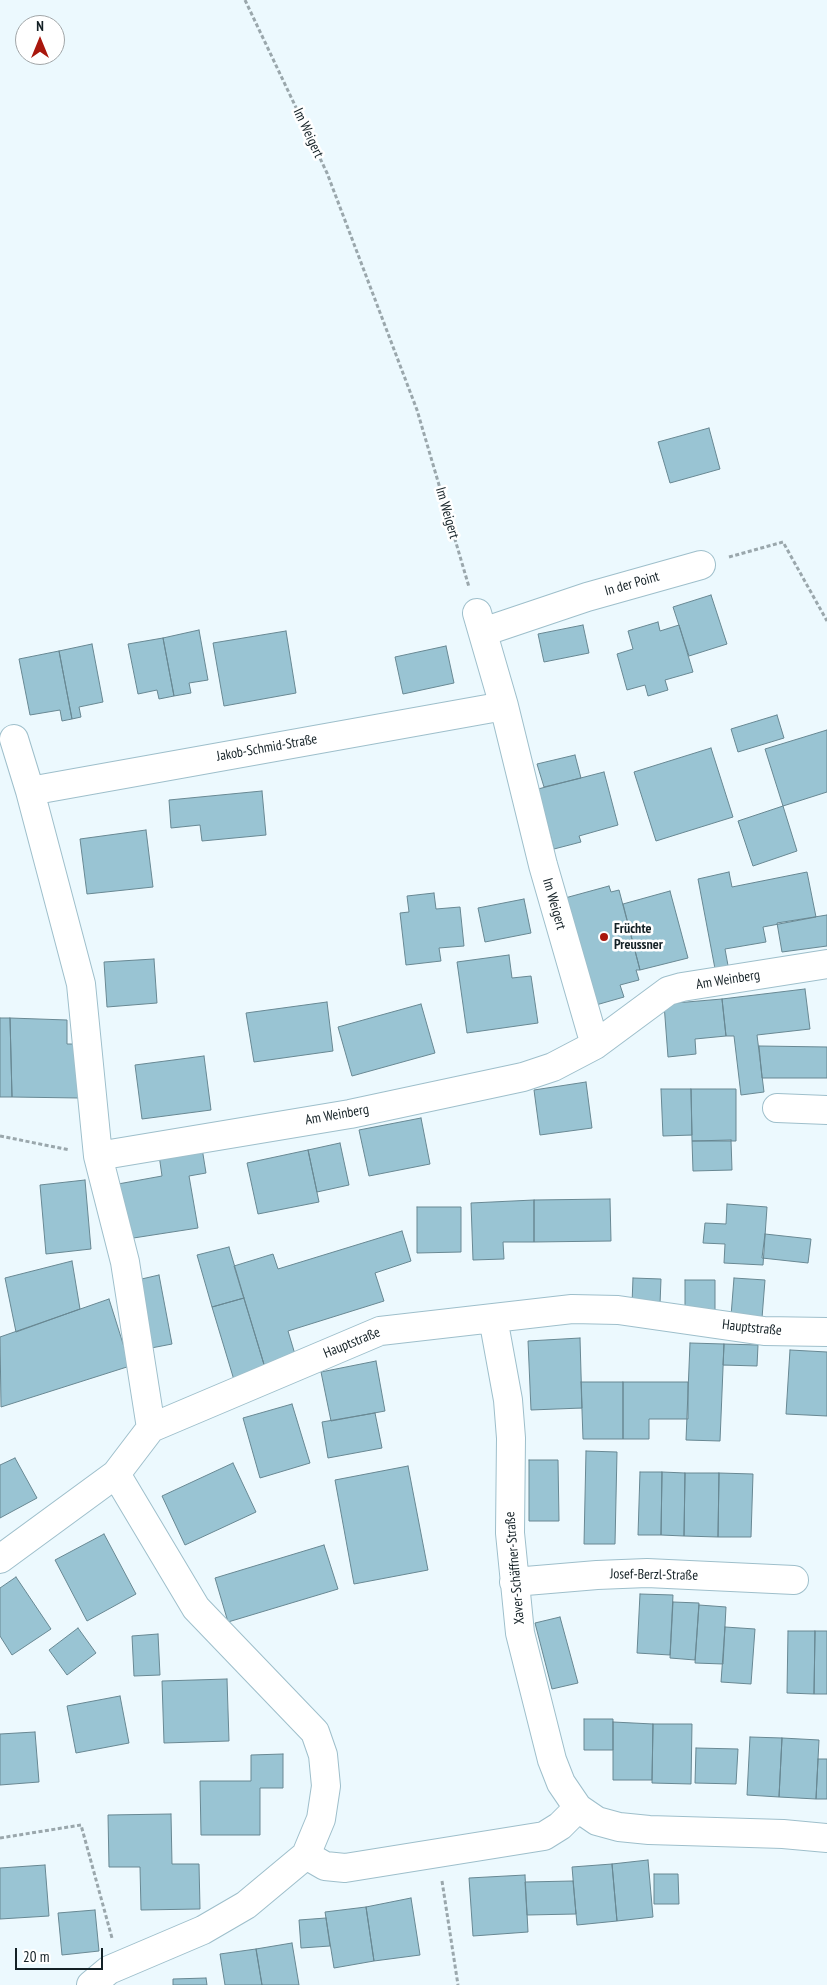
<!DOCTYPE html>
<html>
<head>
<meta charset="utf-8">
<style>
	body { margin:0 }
	#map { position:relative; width:827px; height:1985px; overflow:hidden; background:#ecf9fe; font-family:"PT Sans Narrow",sans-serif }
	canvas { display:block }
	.north { position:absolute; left:15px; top:15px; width:50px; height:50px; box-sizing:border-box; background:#fff; border:1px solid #a1a6a8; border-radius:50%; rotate:0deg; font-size:14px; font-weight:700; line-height:20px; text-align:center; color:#142126 }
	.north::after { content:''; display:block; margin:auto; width:18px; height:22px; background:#a9170d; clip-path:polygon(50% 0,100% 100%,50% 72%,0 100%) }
	.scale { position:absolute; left:15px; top:1948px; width:88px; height:22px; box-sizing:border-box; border:2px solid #142126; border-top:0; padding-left:6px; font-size:15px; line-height:18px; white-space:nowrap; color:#142126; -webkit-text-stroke:4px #fff; paint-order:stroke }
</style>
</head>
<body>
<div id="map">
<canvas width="827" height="1985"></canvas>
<div class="north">N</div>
<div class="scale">20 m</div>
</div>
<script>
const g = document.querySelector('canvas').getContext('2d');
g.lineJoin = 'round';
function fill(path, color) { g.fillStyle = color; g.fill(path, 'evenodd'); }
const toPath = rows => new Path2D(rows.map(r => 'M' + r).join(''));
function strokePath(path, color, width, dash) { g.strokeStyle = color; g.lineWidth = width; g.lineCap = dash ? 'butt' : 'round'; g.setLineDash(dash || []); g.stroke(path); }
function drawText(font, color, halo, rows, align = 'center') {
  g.font = font + ' "PT Sans Narrow",sans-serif'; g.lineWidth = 5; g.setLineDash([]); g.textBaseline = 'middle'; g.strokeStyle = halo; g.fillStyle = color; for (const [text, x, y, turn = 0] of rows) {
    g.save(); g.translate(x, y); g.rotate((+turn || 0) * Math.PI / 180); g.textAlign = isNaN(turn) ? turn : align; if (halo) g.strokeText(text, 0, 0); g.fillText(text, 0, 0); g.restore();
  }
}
const building = toPath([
	[709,428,720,469,670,483,658,442,709,428],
	[711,595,727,644,689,656,673,607,711,595],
	[658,622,660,631,679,625,693,672,665,680,668,690,648,696,645,685,627,690,617,654,633,649,628,631,658,622],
	[583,625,589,653,544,662,538,634,583,625],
	[199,630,208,680,189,683,191,693,174,696,163,638,199,630],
	[286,631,296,693,224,706,213,643,286,631],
	[163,638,174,696,159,699,157,690,138,694,128,644,163,638],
	[92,644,103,702,79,707,81,717,72,719,59,651,92,644],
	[446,646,454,683,403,694,395,657,446,646],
	[59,651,72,719,62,721,60,710,30,715,19,659,59,651],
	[777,715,784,738,738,752,731,729,777,715],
	[827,730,827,792,783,806,765,749,827,730],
	[711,748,733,817,656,841,634,772,711,748],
	[575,755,581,778,544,787,537,764,575,755],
	[604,772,618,825,579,836,581,842,554,849,538,789,604,772],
	[262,791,266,835,202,841,200,825,171,828,169,800,262,791],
	[783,806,797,851,753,866,738,821,783,806],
	[146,830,153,887,87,894,80,839,146,830],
	[729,872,732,887,807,872,816,917,763,927,766,942,725,949,729,971,716,974,698,879,729,872],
	[609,886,611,892,619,890,640,970,636,970,639,980,620,985,624,997,596,1005,565,898,609,886],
	[670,891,688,958,640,970,623,904,670,891],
	[434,893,436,909,460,907,464,946,439,948,441,961,406,965,400,913,409,912,407,896,434,893],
	[524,899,531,933,485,942,478,908,524,899],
	[827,915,827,946,782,952,777,923,827,915],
	[509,955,512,978,531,976,538,1023,467,1033,457,962,509,955],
	[154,959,157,1003,107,1007,104,962,154,959],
	[805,989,810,1029,757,1035,764,1092,741,1095,734,1036,726,1036,722,999,805,989],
	[722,999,726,1036,695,1039,696,1054,668,1057,664,1004,722,999],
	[327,1002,333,1051,254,1062,246,1013,327,1002],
	[421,1004,435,1053,352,1076,338,1027,421,1004],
	[0,1018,10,1018,12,1097,0,1097,0,1018],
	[10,1018,67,1020,67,1044,78,1044,79,1098,12,1097,10,1018],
	[759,1046,827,1047,827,1078,762,1078,759,1046],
	[204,1056,211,1110,142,1119,135,1065,204,1056],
	[586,1082,592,1128,540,1135,534,1090,586,1082],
	[661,1089,691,1089,692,1135,663,1136,661,1089],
	[691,1089,736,1089,736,1141,692,1141,691,1089],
	[421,1118,430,1164,369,1176,359,1130,421,1118],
	[731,1140,732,1170,693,1171,692,1141,731,1140],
	[340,1143,349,1185,317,1192,308,1150,340,1143],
	[202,1148,206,1173,189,1176,198,1228,127,1239,118,1184,162,1176,159,1155,202,1148],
	[308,1150,319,1202,258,1214,247,1163,308,1150],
	[85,1180,91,1249,46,1254,40,1185,85,1180],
	[610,1199,611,1241,534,1242,534,1200,610,1199],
	[534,1200,534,1242,503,1242,504,1259,473,1260,471,1203,534,1200],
	[727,1204,767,1207,763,1265,724,1263,725,1244,703,1243,705,1223,726,1224,727,1204],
	[417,1207,461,1207,461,1252,417,1253,417,1207],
	[402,1231,411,1261,375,1273,384,1301,288,1331,297,1361,266,1371,234,1266,273,1254,278,1269,402,1231],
	[765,1234,811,1239,808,1263,762,1258,765,1234],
	[229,1247,244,1298,212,1307,197,1255,229,1247],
	[72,1261,80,1309,16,1332,5,1278,72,1261],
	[159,1275,172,1344,146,1349,133,1281,159,1275],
	[633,1278,661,1279,660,1304,632,1304,633,1278],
	[734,1278,765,1280,762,1318,731,1316,734,1278],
	[685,1280,715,1280,715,1315,685,1315,685,1280],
	[244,1298,266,1371,234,1380,212,1307,244,1298],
	[109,1299,130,1366,1,1407,0,1337,109,1299],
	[580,1338,582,1408,531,1410,528,1341,580,1338],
	[690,1343,724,1344,720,1441,686,1440,690,1343],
	[724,1344,758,1345,757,1366,723,1365,724,1344],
	[790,1350,827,1352,827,1416,786,1414,790,1350],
	[376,1361,385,1411,331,1421,321,1372,376,1361],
	[581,1382,623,1382,623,1439,583,1439,581,1382],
	[623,1382,688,1382,688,1419,649,1419,649,1439,623,1439,623,1382],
	[292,1404,310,1463,260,1478,243,1418,292,1404],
	[375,1413,382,1448,328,1458,322,1422,375,1413],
	[586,1451,617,1452,615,1544,584,1544,586,1451],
	[15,1458,37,1498,0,1518,0,1465,15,1458],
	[529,1460,558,1460,559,1521,529,1521,529,1460],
	[233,1463,256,1512,185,1545,162,1496,233,1463],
	[408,1466,428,1570,354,1584,335,1480,408,1466],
	[640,1472,662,1472,661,1535,638,1535,640,1472],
	[662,1472,685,1473,684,1536,661,1535,662,1472],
	[685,1473,719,1473,718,1537,684,1536,685,1473],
	[719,1473,753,1474,751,1537,718,1537,719,1473],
	[104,1534,136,1594,87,1621,55,1560,104,1534],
	[324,1545,338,1589,228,1622,215,1578,324,1545],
	[16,1577,51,1629,12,1655,0,1636,0,1588,16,1577],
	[640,1594,673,1595,670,1655,637,1653,640,1594],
	[673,1602,699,1603,695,1660,670,1658,673,1602],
	[699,1605,726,1607,723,1664,695,1663,699,1605],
	[560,1617,578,1683,552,1689,535,1623,560,1617],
	[725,1627,755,1629,751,1684,721,1682,725,1627],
	[78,1628,96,1653,67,1675,49,1650,78,1628],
	[788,1631,815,1631,814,1694,787,1693,788,1631],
	[815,1631,827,1631,827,1694,814,1694,815,1631],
	[158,1634,160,1675,134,1676,132,1636,158,1634],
	[227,1679,229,1741,164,1743,162,1681,227,1679],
	[120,1696,129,1743,76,1753,67,1706,120,1696],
	[584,1719,613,1719,613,1750,584,1750,584,1719],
	[613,1722,653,1724,652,1780,613,1780,613,1722],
	[653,1724,692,1724,691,1784,652,1783,653,1724],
	[35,1732,39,1782,0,1785,0,1734,35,1732],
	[750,1737,782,1738,779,1797,747,1795,750,1737],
	[782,1738,819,1740,816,1799,779,1797,782,1738],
	[696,1748,738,1749,736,1784,695,1783,696,1748],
	[283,1754,283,1788,260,1788,260,1835,201,1835,200,1781,251,1781,251,1755,283,1754],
	[818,1759,827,1759,827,1799,816,1799,818,1759],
	[171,1814,172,1864,199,1864,200,1909,141,1910,140,1867,109,1867,108,1815,171,1814],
	[648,1860,653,1917,617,1921,612,1864,648,1860],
	[612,1864,617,1921,577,1925,572,1867,612,1864],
	[45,1865,49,1916,0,1919,0,1868,45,1865],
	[654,1874,678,1874,679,1904,654,1904,654,1874],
	[525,1875,528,1932,473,1936,469,1878,525,1875],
	[573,1881,576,1914,527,1915,525,1882,573,1881],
	[411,1898,420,1955,374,1961,366,1907,411,1898],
	[366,1907,374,1961,334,1968,325,1912,366,1907],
	[95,1910,99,1951,62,1955,58,1913,95,1910],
	[326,1918,330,1946,301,1948,299,1920,326,1918],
	[292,1943,299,1985,262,1985,256,1949,292,1943],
	[256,1949,262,1985,225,1985,220,1954,256,1949],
	[206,1978,207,1985,173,1985,173,1979,206,1978]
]);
fill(building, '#99c4d3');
strokePath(building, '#688893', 1);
const minor = toPath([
	[477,613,504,706,543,865,595,1045],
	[483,632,587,597,701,565],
	[14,739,30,791],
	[777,1108,827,1110],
	[98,1156,81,984,30,791,504,706],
	[493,1318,508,1400,511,1438,510,1533,520,1633,552,1760,561,1783,578,1808,597,1821,619,1827,649,1830,783,1834,827,1838],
	[151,1428,125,1262,98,1156,350,1114,523,1077,553,1067,595,1045,668,991,682,987,827,964],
	[0,1559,116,1474,151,1428,380,1331,572,1309,618,1310,764,1331,827,1332],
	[514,1582,597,1575,647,1573,794,1580],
	[306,1855,325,1866,345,1868,544,1836,560,1826,578,1808],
	[91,1985,109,1970,203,1930,246,1905,306,1855,321,1819,326,1786,323,1755,315,1732,196,1608,116,1474]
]);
strokePath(minor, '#9ebfcb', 30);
strokePath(toPath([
	[245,0,327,173,417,410,469,587],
	[729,557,783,542,827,621],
	[0,1136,70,1150],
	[0,1838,81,1825,112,1938],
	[442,1881,458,1985]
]), '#9aa7ac', 3, [4, 2.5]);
strokePath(minor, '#fff', 28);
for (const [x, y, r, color] of [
	[604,937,5,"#a9170d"]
]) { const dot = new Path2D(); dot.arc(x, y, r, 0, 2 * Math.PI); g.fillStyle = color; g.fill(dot); strokePath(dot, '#fff', 2); }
drawText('14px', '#142126', '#fff', [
	["Im Weigert",308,133,65],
	["Im Weigert",447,513,74],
	["In der Point",632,584,-16],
	["Jakob-Schmid-Straße",267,748,-10],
	["Im Weigert",554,904,74],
	["Am Weinberg",728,980,-9],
	["Am Weinberg",337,1115,-10],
	["Hauptstraße",752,1328,6],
	["Hauptstraße",352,1343,-22],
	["Xaver-Schäffner-Straße",515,1568,-95],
	["Josef-Berzl-Straße",654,1575,1]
]);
drawText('bold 14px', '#142126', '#fff', [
	["Früchte",614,929],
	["Preussner",614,945]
], 'left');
</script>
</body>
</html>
